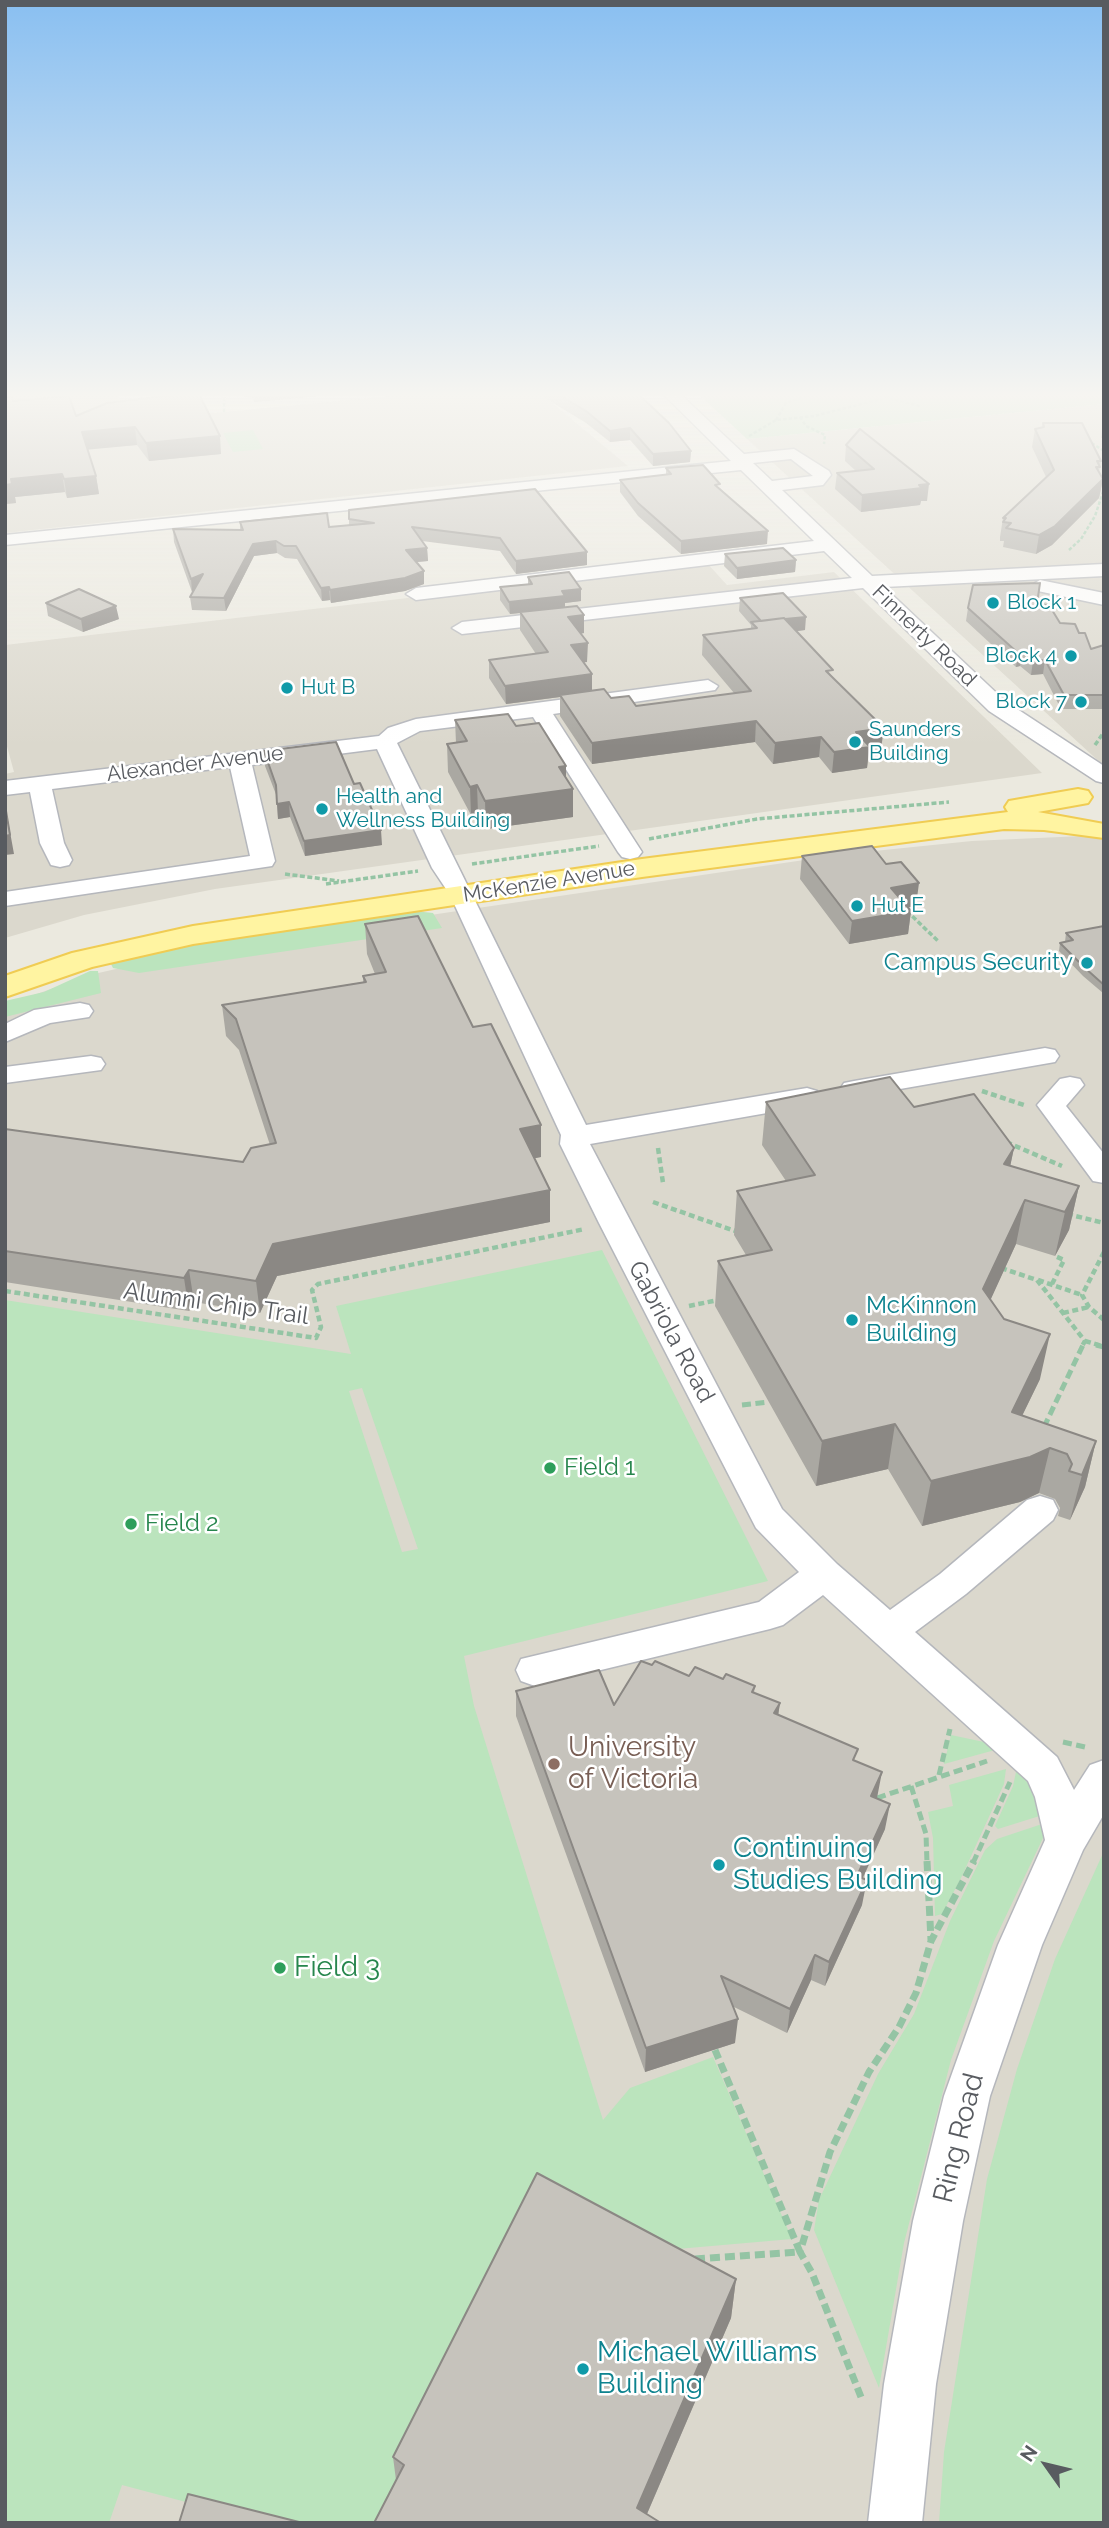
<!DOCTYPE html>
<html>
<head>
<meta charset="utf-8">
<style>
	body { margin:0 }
	#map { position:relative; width:1109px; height:2528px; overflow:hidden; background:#ebe9df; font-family:Raleway,sans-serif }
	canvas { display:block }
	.frame { position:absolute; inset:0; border:7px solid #585b60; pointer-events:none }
	.north { position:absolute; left:1011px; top:2430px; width:70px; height:70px; -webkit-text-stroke:5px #fff; paint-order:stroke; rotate:304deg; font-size:19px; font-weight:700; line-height:28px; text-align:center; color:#585b60 }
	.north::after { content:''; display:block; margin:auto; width:24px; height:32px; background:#585b60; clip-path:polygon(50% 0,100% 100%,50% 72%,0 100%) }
</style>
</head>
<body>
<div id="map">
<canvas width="1109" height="2528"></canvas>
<div class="frame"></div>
<div class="north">N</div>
</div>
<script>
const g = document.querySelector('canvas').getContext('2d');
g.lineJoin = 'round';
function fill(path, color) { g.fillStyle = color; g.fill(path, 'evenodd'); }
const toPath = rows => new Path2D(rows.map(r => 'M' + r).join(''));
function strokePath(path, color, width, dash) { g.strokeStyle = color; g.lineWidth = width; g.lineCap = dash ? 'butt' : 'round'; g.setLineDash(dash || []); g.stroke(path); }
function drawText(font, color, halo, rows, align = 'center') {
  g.font = font + ' Raleway,sans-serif'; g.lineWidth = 5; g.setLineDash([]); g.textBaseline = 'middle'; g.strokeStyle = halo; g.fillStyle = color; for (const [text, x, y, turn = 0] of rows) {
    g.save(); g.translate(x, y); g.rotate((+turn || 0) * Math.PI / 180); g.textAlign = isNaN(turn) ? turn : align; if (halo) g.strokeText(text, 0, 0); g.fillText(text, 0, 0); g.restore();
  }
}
fill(toPath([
	[5,392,116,392,128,421,434,392,539,392,628,466,5,533],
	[1104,404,1104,766,747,439],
	[707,563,727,585,834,572,1042,773,215,889,84,915,5,938,5,774,14,772,5,739,5,645],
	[1104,835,1104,2523,5,2523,5,1005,94,974,213,947,845,854,972,841]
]), '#dbd8cd');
fill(toPath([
	[696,392,1104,392,1104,404,747,439],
	[253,430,263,449,233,452,223,433],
	[414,911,433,913,442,928,139,973,113,968,109,960,163,948],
	[90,971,98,971,101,993,5,1017,5,1001,44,992],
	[602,1250,768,1581,464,1656,474,1706,603,2120,630,2088,713,2057,792,2239,654,2251,380,2523,265,2523,122,2485,109,2523,5,2523,5,1300,351,1354,336,1306],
	[362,1388,418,1549,402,1552,349,1391],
	[951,1735,984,1742,995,1750,944,1764],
	[1020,1765,1046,1814,998,1829,995,1826,1013,1786,1017,1767],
	[1006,1769,1004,1784,961,1878,942,1914,935,1916,933,1838,928,1812,953,1806,949,1785],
	[1045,1823,1043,1838,994,1941,951,2060,904,2243,879,2388,814,2230,819,2200,878,2074,914,2014,950,1921,985,1850,997,1839],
	[1104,1851,1104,2523,939,2523,944,2452,987,2179,1017,2069,1055,1959]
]), '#bbe4bd');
const minor = toPath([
	[661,392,678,392,744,454,794,449,829,471,831,475,823,485,782,490,872,576,1104,564,1104,576,884,587,1005,701,1104,766,1104,783,1096,781,989,711,863,588,462,634,452,628,462,622,852,578,824,551,416,600,406,594,416,588,814,541,741,470,5,545,5,535,731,461,661,392],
	[791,459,813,476,772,481,753,463,791,459],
	[1040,580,1104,593,1104,605,1033,590,1030,586,1040,580],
	[708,680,718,686,715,690,553,714,642,852,638,857,630,859,622,857,618,852,533,717,420,731,397,743,586,1125,807,1088,817,1091,821,1097,817,1103,807,1106,590,1144,782,1509,837,1564,890,1610,940,1574,1027,1500,1040,1496,1053,1500,1058,1510,1053,1520,966,1594,915,1632,1057,1757,1074,1790,1090,1765,1104,1760,1104,1814,1083,1850,1042,1945,990,2096,963,2221,936,2384,922,2523,868,2523,884,2384,913,2221,944,2096,998,1945,1045,1840,1035,1797,1028,1781,823,1595,783,1625,770,1629,535,1686,521,1681,516,1670,521,1659,759,1602,799,1572,756,1528,599,1223,560,1144,561,1135,450,895,432,868,377,749,252,765,275,861,272,866,5,906,5,892,250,856,230,767,52,789,64,843,72,860,69,865,60,867,51,865,40,843,30,792,5,795,5,781,379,736,388,728,416,719,708,680],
	[80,1003,89,1005,93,1011,89,1017,50,1023,5,1042,5,1024,34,1010,80,1003],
	[1045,1048,1055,1050,1059,1056,1055,1062,854,1097,844,1095,840,1089,844,1083,854,1081,1045,1048],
	[91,1056,101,1058,105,1064,101,1070,5,1083,5,1067,91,1056],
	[1070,1077,1080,1079,1084,1085,1066,1106,1104,1154,1104,1183,1093,1181,1037,1105,1060,1079,1070,1077]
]);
const major = toPath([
	[1078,789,1088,791,1092,797,1088,803,1038,812,1104,824,1104,838,1044,830,1004,829,642,877,193,944,92,967,5,997,5,976,72,953,193,926,642,859,1008,812,1005,807,1009,801,1078,789]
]);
strokePath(minor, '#b5b7bc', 3);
strokePath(major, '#f0cc53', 4);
strokePath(toPath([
	[224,392,224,412],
	[863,392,920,406],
	[800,417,806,426,825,435,824,444],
	[776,420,786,403,817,392],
	[749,436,776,420,814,416,909,392],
	[1087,440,1104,451],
	[1069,550,1081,539,1095,516,1104,489]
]), '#94c4a4', 2.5, [3.5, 2]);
strokePath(toPath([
	[1095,745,1104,732],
	[649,839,757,819,949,802],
	[472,864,599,846],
	[285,874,339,881],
	[326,884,418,871],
	[907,911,939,942]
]), '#94c4a4', 3.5, [5, 2.5]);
strokePath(toPath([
	[982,1091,1024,1105],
	[1006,1142,1062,1166],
	[658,1148,663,1183],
	[653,1202,738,1232],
	[1067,1214,1104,1223],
	[1104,1252,1082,1295,1089,1307,1104,1320],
	[1001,1268,1037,1280,1085,1341,1082,1346],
	[1038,1280,1082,1295],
	[1052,1284,1064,1260,1055,1256],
	[5,1291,316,1338,321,1327,312,1290,318,1284,585,1229],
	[689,1306,718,1300],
	[1063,1313,1089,1307],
	[1085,1341,1102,1346]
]), '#94c4a4', 4.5, [6, 3.5]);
strokePath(toPath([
	[1096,1345,1104,1347],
	[742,1405,768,1402],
	[1044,1427,1083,1345],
	[1063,1742,1089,1748],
	[939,1775,950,1729],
	[911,1786,926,1834,927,1863],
	[877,1798,987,1761],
	[973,1863,1010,1782]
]), '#94c4a4', 5, [9, 4.5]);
strokePath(toPath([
	[927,1861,931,1940],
	[695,2259,800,2252,715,2050],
	[861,2397,812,2273,800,2252,830,2152,869,2072,899,2027,916,1993,931,1941,974,1861]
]), '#94c4a4', 7, [10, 5]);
fill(minor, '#fff');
fill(major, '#fff4a1');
fill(toPath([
	[215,392,361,392,254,402,254,398],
	[537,392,636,392,691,451,690,462,653,466,630,440,610,442,586,423,540,395],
	[5,398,13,401,76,416,107,403,221,454,149,461,137,445,87,449,96,476,99,494,67,498,65,492,15,497,16,503,5,504],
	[1104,414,1104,438,1101,438],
	[1043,423,1101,461,1099,472,1103,479,1099,498,1052,545,1036,554,1003,547,1004,541,1000,541,1000,537,1003,518,1046,477,1032,447,1035,429,1042,427],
	[846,445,927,501,921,501,920,505,861,512,835,489,837,473,856,471,845,461],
	[666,468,720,488,767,544,681,554,638,516,620,492,620,480,666,475],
	[349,510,587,552,587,565,516,574,500,551,422,541,427,548,428,561,416,562,424,584,405,591,331,603,330,600,322,601,297,559,285,558,277,553,254,556,226,611,192,610,190,597,193,591,192,592,174,542,173,529,240,530,240,522,329,527,349,525],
	[725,554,796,560,795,572,737,579,724,566],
	[528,577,581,601,565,603,565,607,584,633,580,634,587,662,584,662,592,674,592,691,611,698,636,706,734,693,702,655,703,635,751,629,751,625,739,611,740,598,805,630,796,631,832,676,881,749,869,750,867,768,832,773,819,757,773,764,755,742,592,764,560,716,560,697,506,704,489,678,489,660,536,654,520,630,520,613,510,614,500,600,500,587,528,584],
	[46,603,119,619,83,632,48,616],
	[1037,604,1060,623,1079,633,1091,649,1104,645,1104,709,1061,709,1043,674,1031,675,1020,666,1016,667,966,621,968,608],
	[455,720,516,726,566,766,566,777,573,817,486,829,478,814,471,815,448,772,447,744,456,743],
	[264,751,382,845,305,856,290,817,278,819,277,797,265,766],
	[802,856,916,906,908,907,911,911,908,934,849,944,800,879],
	[365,924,473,1027,541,1125,541,1157,534,1158,550,1190,550,1222,277,1276,260,1313,194,1302,189,1311,5,1282,5,1129,243,1162,270,1145,239,1050,226,1036,222,1005,363,982,363,976,375,974,367,954],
	[1104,926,1104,993,1103,993,1083,976,1059,951,1060,943,1065,942,1066,933],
	[766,1102,914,1107,1014,1148,1010,1166,1079,1186,1069,1230,1055,1256,1016,1244,990,1300,1040,1379,1022,1416,1096,1441,1085,1487,1070,1520,1058,1516,1060,1508,1055,1499,1039,1493,1020,1502,922,1526,888,1469,816,1486,715,1306,718,1261,746,1255,734,1235,737,1191,786,1181,762,1145],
	[652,1665,689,1676,723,1679,755,1686,754,1693,780,1703,778,1715,856,1761,876,1798,885,1829,863,1878,862,1905,825,1986,811,1980,787,2033,734,2007,735,2043,645,2072,516,1716,516,1691,614,1705],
	[736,2279,731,2318,647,2514,396,2480,393,2457]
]), '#aaa8a2');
fill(toPath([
	[253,392,361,392,254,402],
	[135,427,137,445,84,450,82,432],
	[630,428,630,440,610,442,610,431],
	[220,436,221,454,149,461,146,443],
	[691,451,690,462,653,466,653,454],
	[62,474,65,492,15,497,16,503,5,504,5,485,11,479],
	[96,476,99,494,67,498,64,479],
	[1103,479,1099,498,1052,545,1036,554,1039,535],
	[929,484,927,501,921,501,920,505,861,512,862,495],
	[768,531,767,544,681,554,681,541],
	[276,541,277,553,254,556,226,611,224,598,253,544],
	[427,548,428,561,406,563,406,550],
	[587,552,587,565,516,574,516,561],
	[796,560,795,572,737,579,737,568],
	[424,571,424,584,405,591,331,603,330,590],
	[203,574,205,587,192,592,191,579],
	[329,587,330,600,322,601,321,588],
	[581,589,581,601,565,603,565,608,510,614,509,602,562,591],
	[116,606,119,619,83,632,81,619],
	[584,615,584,633,568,635,568,617],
	[806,617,805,630,761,636,762,622],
	[588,643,587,662,571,664,571,645],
	[1023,652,1020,666,1016,667,1018,653],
	[1045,660,1043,674,1031,675,1033,661],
	[592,674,592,693,560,695,560,697,506,704,505,686],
	[756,721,755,742,592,764,592,743],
	[884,728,881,749,869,750,867,768,832,773,834,752,856,732],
	[821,737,819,757,773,764,775,743],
	[566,766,566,790,573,789,573,817,486,829,485,801,559,767],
	[477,785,478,814,471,815,470,787],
	[289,802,290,817,278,819,277,804],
	[5,804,14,854,5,855],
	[381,830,382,845,305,856,304,841],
	[919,883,916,906,889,910,891,888],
	[911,911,908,934,849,944,852,921],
	[541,1125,541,1157,521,1161,520,1129],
	[1014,1148,1005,1191,1004,1164],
	[1079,1186,1069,1230,1055,1256,1065,1212],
	[550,1190,550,1222,277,1276,260,1313,256,1281,273,1244],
	[1025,1200,1016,1244,975,1334,983,1289],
	[189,1270,194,1302,189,1311,184,1278],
	[1050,1334,1040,1379,1002,1457,1012,1412],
	[895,1424,888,1469,816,1486,822,1441],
	[1096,1441,1085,1487,1070,1520,1082,1475],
	[1050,1448,1039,1493,1020,1502,922,1526,931,1481],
	[780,1703,776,1729,774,1713],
	[882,1772,877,1798,866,1821,871,1796],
	[890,1804,885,1829,852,1901,857,1876],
	[867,1880,862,1905,825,1986,829,1962],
	[815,1955,811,1980,787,2033,790,2009],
	[738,2019,735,2043,645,2072,646,2048],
	[736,2279,731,2318,643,2523,637,2508]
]), '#8b8884');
const building = toPath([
	[198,392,220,436,146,443,135,427,82,432,96,476,64,479,62,474,11,479,12,484,5,485,5,398,12,397,13,401,69,396,76,416,107,403,198,392],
	[554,392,636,392,669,423,691,451,653,454,630,428,610,431,586,411,554,392],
	[1043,423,1082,423,1101,461,1097,461,1100,467,1096,467,1103,479,1055,526,1039,535,1006,528,1011,523,1003,522,1006,518,1003,518,1054,470,1035,429,1044,427,1043,423],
	[860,429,929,484,919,485,922,488,862,495,837,473,874,469,846,445,860,429],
	[703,465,720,484,715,485,768,531,681,541,638,503,620,480,671,474,666,468,703,465],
	[535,489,587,552,516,561,500,538,412,527,427,548,406,550,424,571,405,578,330,590,329,587,321,588,296,546,284,546,276,541,253,544,224,598,190,597,203,574,191,579,173,529,243,530,240,522,327,513,329,527,374,523,349,519,349,510,535,489],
	[783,548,796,560,737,568,725,554,783,548],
	[569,572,581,589,562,591,565,596,509,602,500,587,532,584,528,577,569,572],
	[1040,583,1037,604,1049,605,1060,623,1075,624,1079,633,1085,633,1091,649,1104,645,1104,695,1064,695,1045,660,1033,661,1023,652,1018,653,968,608,973,585,1040,583],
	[79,589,116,606,81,619,46,603,79,589],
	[783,593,806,617,785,619,784,618,761,621,740,598,783,593],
	[577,606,584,615,568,617,588,643,571,645,592,674,505,686,489,660,548,652,520,612,577,606],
	[784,618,833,670,826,671,884,728,856,732,870,747,834,752,821,737,775,743,756,721,592,743,560,695,604,689,611,698,629,696,636,706,751,691,703,635,757,628,751,622,784,618],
	[508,714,516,726,539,723,566,766,559,767,573,789,485,801,477,785,470,787,447,744,467,741,455,720,508,714],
	[336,742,354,784,360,783,381,830,304,841,289,802,277,804,276,785,264,751,336,742],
	[5,805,10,835,5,836,5,805],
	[872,846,886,864,901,862,919,883,891,888,911,911,852,921,802,856,872,846],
	[418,916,473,1027,491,1024,541,1125,520,1129,550,1190,273,1244,256,1281,189,1270,184,1278,5,1251,5,1129,243,1162,251,1148,276,1143,236,1019,222,1005,366,982,363,976,386,972,365,924,418,916],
	[1104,926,1104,985,1085,968,1060,943,1073,940,1066,933,1104,926],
	[890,1077,914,1107,974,1094,1014,1148,1004,1164,1079,1186,1065,1212,1025,1200,983,1289,1004,1319,1050,1334,1012,1412,1096,1441,1082,1475,1069,1471,1072,1464,1067,1454,1050,1448,1030,1457,931,1481,895,1424,822,1441,718,1261,772,1250,737,1191,815,1175,766,1102,890,1077],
	[641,1661,652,1665,655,1661,689,1676,695,1667,723,1679,726,1674,755,1686,752,1692,780,1703,774,1713,858,1749,853,1760,882,1772,871,1796,890,1804,857,1876,867,1880,829,1962,815,1955,790,2009,721,1976,738,2019,646,2048,516,1691,599,1670,614,1705,641,1661],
	[537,2173,736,2279,637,2508,661,2523,374,2523,404,2465,393,2457,537,2173],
	[188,2494,303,2523,179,2523,188,2494]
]);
fill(building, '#c6c3bc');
strokePath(building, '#8b8884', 2);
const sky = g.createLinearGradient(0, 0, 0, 746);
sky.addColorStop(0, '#89bff1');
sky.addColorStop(0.53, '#f6f5f1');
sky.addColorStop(1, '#f6f5f100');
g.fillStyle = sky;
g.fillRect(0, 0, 1109, 746);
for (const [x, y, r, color] of [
	[993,603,7,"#0f9aa8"],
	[1071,656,7,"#0f9aa8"],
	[287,688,7,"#0f9aa8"],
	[1081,702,7,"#0f9aa8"],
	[855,742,7,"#0f9aa8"],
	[322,809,7,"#0f9aa8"],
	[857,906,7,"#0f9aa8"],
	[1087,963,7,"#0f9aa8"],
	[852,1320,7,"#0f9aa8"],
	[550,1468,7,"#2e9e5b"],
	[131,1524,7,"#2e9e5b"],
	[554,1764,7,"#8d6e63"],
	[719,1865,7,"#0f9aa8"],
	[280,1968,7,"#2e9e5b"],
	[583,2369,7,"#0f9aa8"]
]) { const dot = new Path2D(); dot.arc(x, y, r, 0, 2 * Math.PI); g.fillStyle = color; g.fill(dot); strokePath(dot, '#fff', 2.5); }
drawText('21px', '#0d838f', '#fff', [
	["Block 1",1007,603],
	["Block 4",1057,656,"right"],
	["Hut B",301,688],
	["Block 7",1067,702,"right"],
	["Saunders",869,730],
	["Building",869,754],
	["Health and",336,797],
	["Wellness Building",336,821],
	["Hut E",871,906]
], 'left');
drawText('21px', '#585b60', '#fff', [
	["Finnerty Road",924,636,44],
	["Alexander Avenue",195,764,-7],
	["McKenzie Avenue",549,882,-9]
]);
drawText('24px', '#0d838f', '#fff', [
	["Campus Security",1073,963],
	["McKinnon",866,1306,"left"],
	["Building",866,1334,"left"]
], 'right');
drawText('24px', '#585b60', '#fff', [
	["Alumni Chip Trail",216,1304,8],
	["Gabriola Road",671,1332,62]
]);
drawText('24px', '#27864d', '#fff', [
	["Field 1",564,1468],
	["Field 2",145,1524]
], 'left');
drawText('28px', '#785e54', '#fff', [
	["University",568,1748],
	["of Victoria",568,1780]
], 'left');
drawText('28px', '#0d838f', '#fff', [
	["Continuing",733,1849],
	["Studies Building",733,1881],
	["Michael Williams",597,2353],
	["Building",597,2385]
], 'left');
drawText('28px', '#27864d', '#fff', [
	["Field 3",294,1968]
], 'left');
drawText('28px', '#585b60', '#fff', [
	["Ring Road",959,2138,-76]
]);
</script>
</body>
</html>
